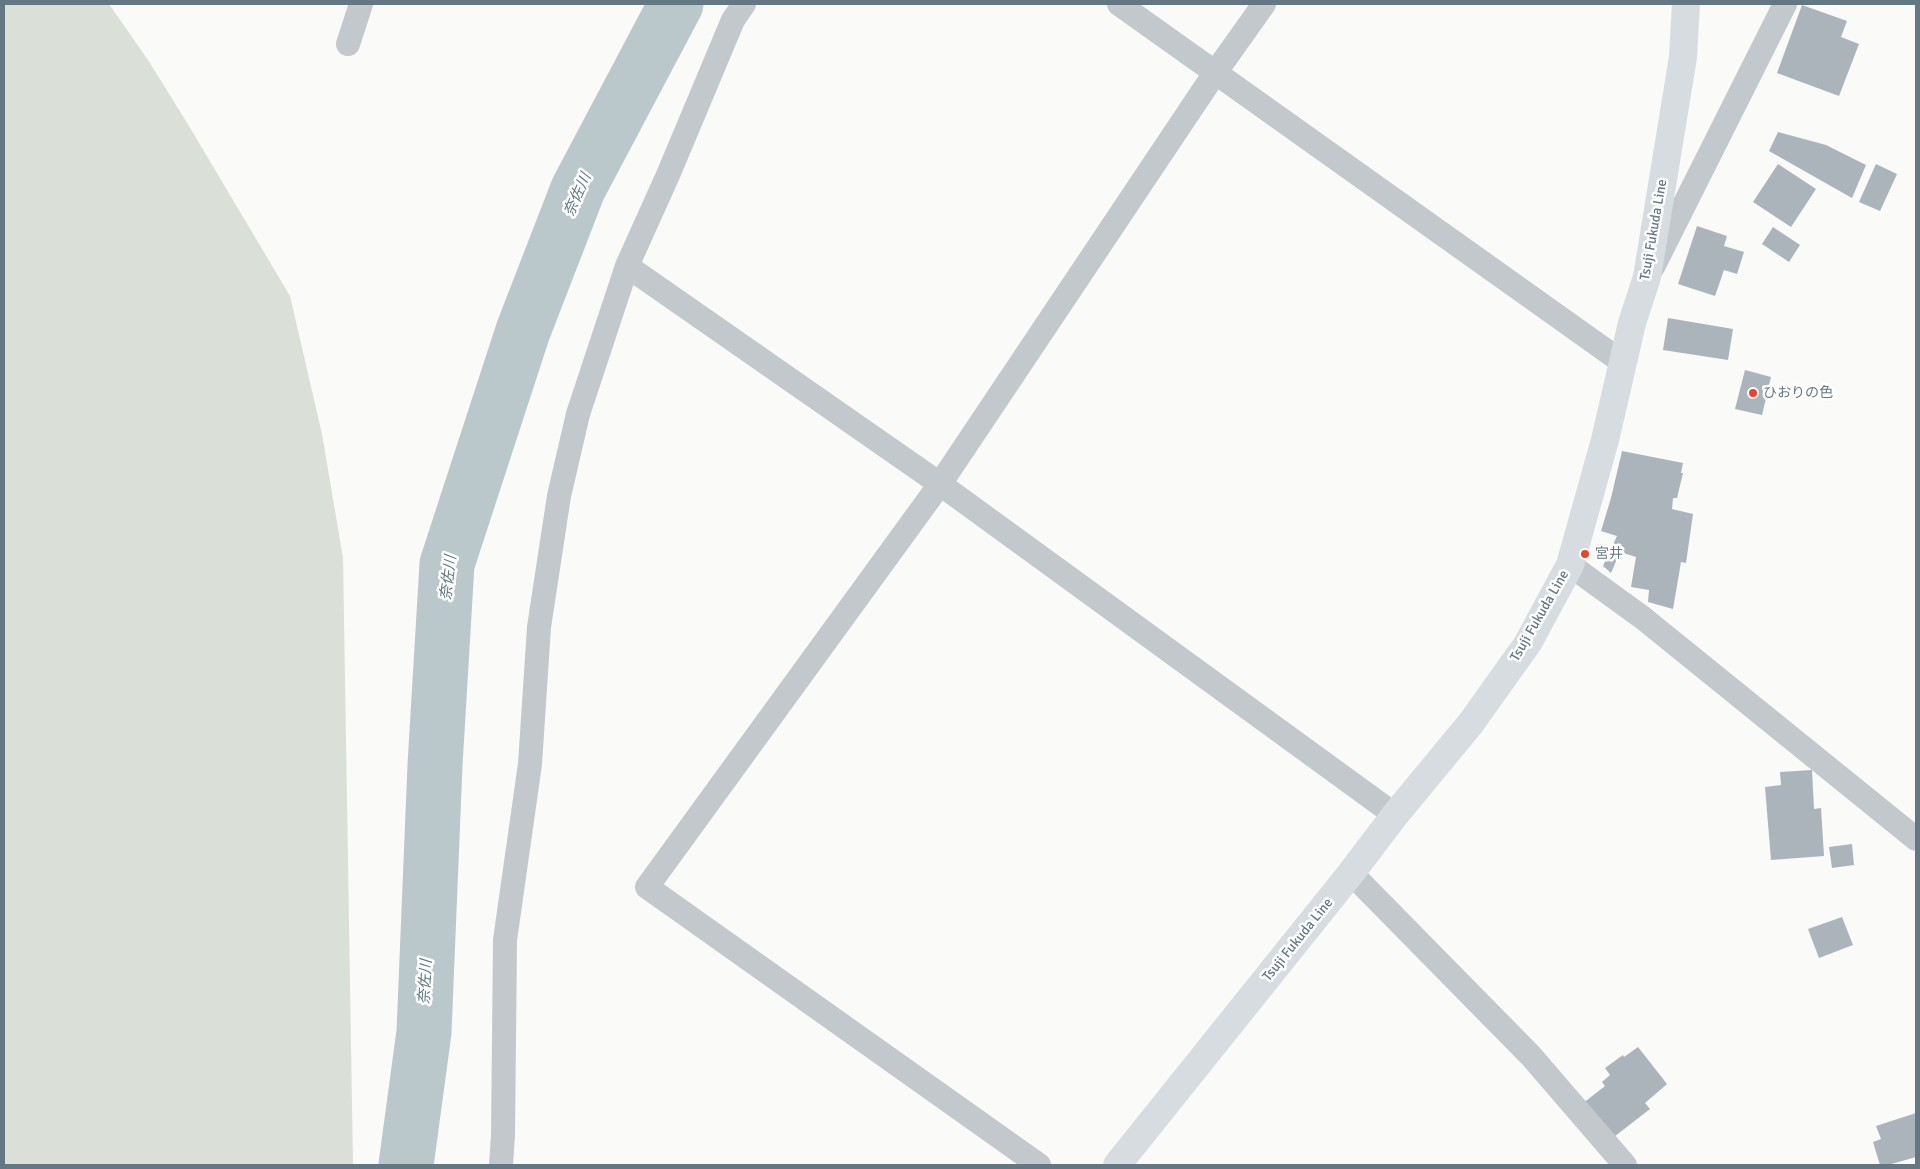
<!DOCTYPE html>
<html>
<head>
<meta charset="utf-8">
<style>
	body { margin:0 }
	#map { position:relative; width:1920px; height:1169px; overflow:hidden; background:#fafaf8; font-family:Signika,sans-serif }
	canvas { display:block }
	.frame { position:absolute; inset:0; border:5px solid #647884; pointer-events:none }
</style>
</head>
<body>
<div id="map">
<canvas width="1920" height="1169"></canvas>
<div class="frame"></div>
</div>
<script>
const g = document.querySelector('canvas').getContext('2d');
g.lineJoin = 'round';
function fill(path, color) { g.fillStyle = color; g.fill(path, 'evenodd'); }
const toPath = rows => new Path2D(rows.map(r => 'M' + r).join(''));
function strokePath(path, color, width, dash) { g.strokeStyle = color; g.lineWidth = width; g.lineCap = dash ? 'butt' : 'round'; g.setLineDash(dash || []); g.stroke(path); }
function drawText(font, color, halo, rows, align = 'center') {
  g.font = font + ' Signika,"Noto Sans JP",sans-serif'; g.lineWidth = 5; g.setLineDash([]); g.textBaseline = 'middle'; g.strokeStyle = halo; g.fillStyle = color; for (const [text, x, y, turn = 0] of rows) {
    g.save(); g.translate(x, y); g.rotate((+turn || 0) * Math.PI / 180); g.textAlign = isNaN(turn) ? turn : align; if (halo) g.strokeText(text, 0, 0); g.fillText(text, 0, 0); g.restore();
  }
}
fill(toPath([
	[4,4,109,4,148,60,189,126,290,296,322,434,343,558,353,1165,4,1165]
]), '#dae0d7');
strokePath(toPath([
	[406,1165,424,1032,435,765,447,564,523,331,578,189,676,4]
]), '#bac8cc', 55);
fill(toPath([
	[1802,5,1847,21,1841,37,1859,44,1839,96,1777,73],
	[1778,132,1826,145,1866,165,1852,198,1769,151],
	[1778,164,1816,189,1791,227,1753,202],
	[1876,164,1897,174,1880,211,1859,202],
	[1697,226,1727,236,1724,246,1744,252,1737,274,1724,270,1715,296,1678,284],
	[1773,227,1800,245,1789,262,1762,244],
	[1668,318,1733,329,1728,360,1663,350],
	[1745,370,1771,377,1762,415,1735,409],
	[1622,451,1683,463,1681,473,1683,473,1677,498,1673,498,1672,509,1693,514,1686,563,1681,562,1673,609,1648,602,1649,590,1631,587,1636,557,1620,552,1611,573,1603,566,1617,536,1601,531,1611,498],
	[1812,770,1814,809,1821,808,1824,856,1771,860,1765,787,1781,785,1780,772],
	[1852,844,1854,865,1832,868,1829,847],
	[1842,917,1853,945,1819,958,1808,929],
	[1638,1047,1667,1084,1645,1103,1650,1109,1610,1140,1582,1104,1605,1086,1602,1082,1610,1075,1605,1068,1623,1055,1624,1057],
	[1916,1113,1916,1157,1888,1165,1880,1165,1873,1142,1881,1139,1876,1126]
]), '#aab4ba');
strokePath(toPath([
	[1119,4,1622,362],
	[348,44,361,4],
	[627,266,940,484,1395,815],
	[1653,267,1785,4],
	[1570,565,1643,618,1916,839],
	[1351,873,1531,1056,1625,1165],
	[501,1165,503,1135,505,940,530,764,539,627,559,496,578,414,627,266,668,175,733,20,744,4],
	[1039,1165,647,887,940,484,1215,73,1264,4]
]), '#c3c8cc', 24);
strokePath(toPath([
	[1117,1165,1351,873,1395,815,1471,723,1528,643,1570,565,1605,440,1632,323,1647,277,1683,57,1686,4]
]), '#d6dcdf', 28);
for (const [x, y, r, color] of [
	[1753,393,5,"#ec4526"],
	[1585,554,5,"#ec4526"]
]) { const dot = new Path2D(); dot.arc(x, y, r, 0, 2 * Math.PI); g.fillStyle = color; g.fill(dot); strokePath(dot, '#fff', 2); }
drawText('14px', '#647884', '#fff', [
	["Tsuji Fukuda Line",1654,230,-80],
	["Tsuji Fukuda Line",1540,616,-60],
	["Tsuji Fukuda Line",1298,940,-51]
]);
drawText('14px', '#647884', '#fff', [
	["ひおりの色",1763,393],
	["宮井",1595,554]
], 'left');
drawText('italic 15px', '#5e787e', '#fff', [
	["奈佐川",578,195,-66],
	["奈佐川",449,578,-83],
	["奈佐川",426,982,-87]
]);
</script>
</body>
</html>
